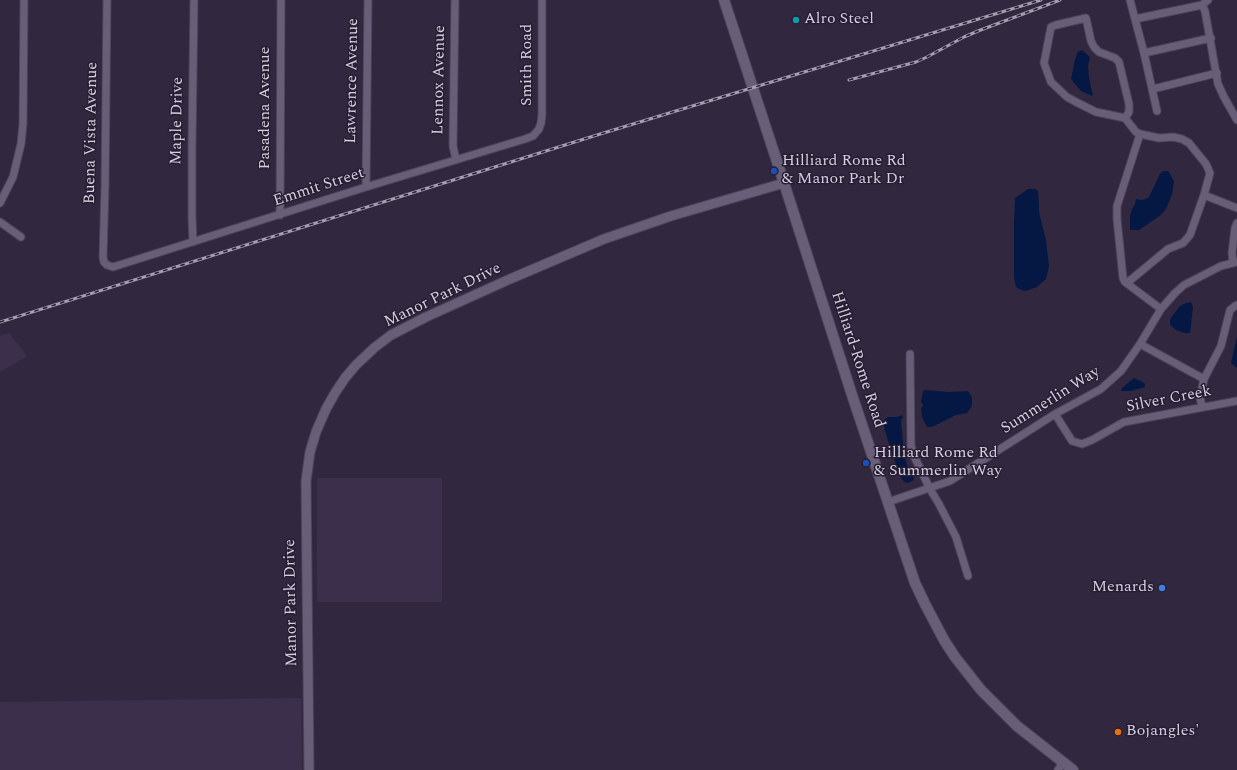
<!DOCTYPE html>
<html>
<head>
<meta charset="utf-8">
<style>
	body { margin:0 }
	canvas { display:block; background:#31273e }
</style>
</head>
<body>
<canvas width="1237" height="770"></canvas>
<script>
const g = document.querySelector('canvas').getContext('2d');
g.lineJoin = 'round';
function fill(path, color) { g.fillStyle = color; g.fill(path, 'evenodd'); }
const toPath = rows => new Path2D(rows.map(r => 'M' + r).join(''));
function strokePath(path, color, width, dash) { g.strokeStyle = color; g.lineWidth = width; g.lineCap = dash ? 'butt' : 'round'; g.setLineDash(dash || []); g.stroke(path); }
function drawText(font, color, halo, rows, align = 'center') {
  g.font = font + ' Spectral,serif'; g.lineWidth = 3; g.setLineDash([]); g.textBaseline = 'middle'; g.strokeStyle = halo; g.fillStyle = color; for (const [text, x, y, turn = 0] of rows) {
    g.save(); g.translate(x, y); g.rotate((+turn || 0) * Math.PI / 180); g.textAlign = isNaN(turn) ? turn : align; if (halo) g.strokeText(text, 0, 0); g.fillText(text, 0, 0); g.restore();
  }
}
fill(toPath([
	[9,333,27,356,0,372,0,336],
	[317,478,442,478,442,602,317,602],
	[301,698,302,770,0,770,0,702]
]), '#3c2f4c');
fill(toPath([
	[1082,50,1090,57,1089,58,1090,60,1089,61,1088,66,1089,77,1091,88,1093,94,1092,96,1081,91,1071,79,1075,59,1078,52],
	[1163,171,1167,171,1169,172,1174,181,1172,195,1166,209,1161,215,1139,230,1130,230,1130,216,1132,209,1135,204,1136,199,1142,200,1148,198,1150,195,1160,174],
	[1028,189,1035,189,1038,191,1039,203,1039,212,1046,240,1049,266,1046,279,1037,287,1026,291,1021,290,1016,287,1014,278,1014,222,1015,198],
	[1191,302,1193,307,1190,333,1184,333,1176,330,1170,325,1170,319,1180,306,1186,303],
	[1237,336,1237,368,1231,363],
	[1134,378,1143,382,1145,384,1145,387,1131,391,1121,391,1122,388,1129,382],
	[926,390,948,392,968,391,972,397,972,406,967,413,956,415,932,427,927,427,922,417,921,408,923,406,921,401,923,391],
	[902,415,903,417,901,421,904,455,908,468,913,476,914,480,908,483,904,482,899,474,885,431,883,421,888,417,897,417]
]), '#051844');
const minor = toPath([
	[107,0,105,187,103,257,104,262,107,265,113,267,366,187,525,139,533,136,539,129,541,123,542,115,542,0],
	[455,0,453,146,456,160],
	[1130,0,1144,53,1157,111],
	[1208,0,1202,5,1205,11,1218,84,1224,97,1237,120],
	[1135,19,1202,5],
	[1144,53,1211,38],
	[1153,89,1217,73],
	[1125,118,1129,112,1129,104,1119,62,1115,58,1099,52,1094,47,1091,41,1086,18,1056,25,1051,27,1044,63,1051,82,1067,97,1076,102,1096,112,1125,118,1136,132,1140,134,1159,138,1173,137,1182,139,1189,143,1206,164,1210,173,1204,195,1190,235,1183,243,1168,249,1127,283],
	[1140,134,1117,206,1117,219,1123,278,1125,282,1161,309],
	[366,187,368,0],
	[1204,195,1237,208],
	[0,203,13,177,21,144,23,124,24,0],
	[280,215,281,0],
	[0,222,21,237],
	[193,242,192,217,192,146,194,0],
	[1233,262,1232,253,1235,228,1237,223],
	[1140,344,1204,379],
	[910,354,911,446,915,458,930,489,939,504,956,537,968,576],
	[1202,407,1200,397,1204,379,1221,346,1230,310,1235,306,1237,305],
	[1055,414,1072,441,1082,444,1092,440,1124,422,1237,401],
	[888,502,950,481,1055,414,1101,389,1121,371,1140,344,1161,309,1175,293,1184,285,1221,266,1237,262],
	[1058,770,1063,762]
]);
const tertiary = toPath([
	[309,770,306,481,310,452,316,432,326,409,335,393,345,378,356,365,374,348,391,335,426,317,510,279,604,239,671,216,784,183]
]);
const secondary = toPath([
	[724,0,784,183,853,398,915,583,925,604,944,640,955,657,981,690,1017,726,1073,770]
]);
strokePath(minor, '#4d4458', 9);
strokePath(tertiary, '#4d4458', 11);
strokePath(secondary, '#4d4458', 12);
strokePath(minor, '#695e78', 7);
strokePath(tertiary, '#695e78', 9);
strokePath(secondary, '#695e78', 10);
const rail = toPath([
	[849,80,916,62,927,57,964,37,978,31,1060,0],
	[0,322,597,135,1041,0]
]);
strokePath(rail, '#a69fb0', 3);
strokePath(rail, '#271d33', 1.5, [4.5]);
for (const [x, y, r, color] of [
	[796,20,4,"#0f9aa8"],
	[774,171,4,"#1a4fb4"],
	[866,463,4,"#1a4fb4"],
	[1162,588,4,"#3f7fe0"],
	[1118,732,4,"#e8710a"]
]) { const dot = new Path2D(); dot.arc(x, y, r, 0, 2 * Math.PI); g.fillStyle = color; g.fill(dot); strokePath(dot, '#271d33', 1.5); }
drawText('16px', '#d4cedd', '#271d33', [
	["Alro Steel",804,20],
	["Hilliard Rome Rd",782,162],
	["& Manor Park Dr",782,180],
	["Hilliard Rome Rd",874,454],
	["& Summerlin Way",874,472],
	["Menards",1154,588,"right"],
	["Bojangles'",1126,732]
], 'left');
drawText('16px', '#d4cedd', '#271d33', [
	["Smith Road",528,65,-90],
	["Lennox Avenue",440,80,-89],
	["Lawrence Avenue",353,81,-89],
	["Pasadena Avenue",266,108,-90],
	["Maple Drive",178,121,-89],
	["Buena Vista Avenue",92,133,-89],
	["Emmit Street",319,188,-18],
	["Manor Park Drive",443,296,-26],
	["Hilliard-Rome Road",857,360,72],
	["Silver Creek",1169,400,-11],
	["Summerlin Way",1051,401,-32],
	["Manor Park Drive",292,603,-91]
]);
</script>
</body>
</html>
